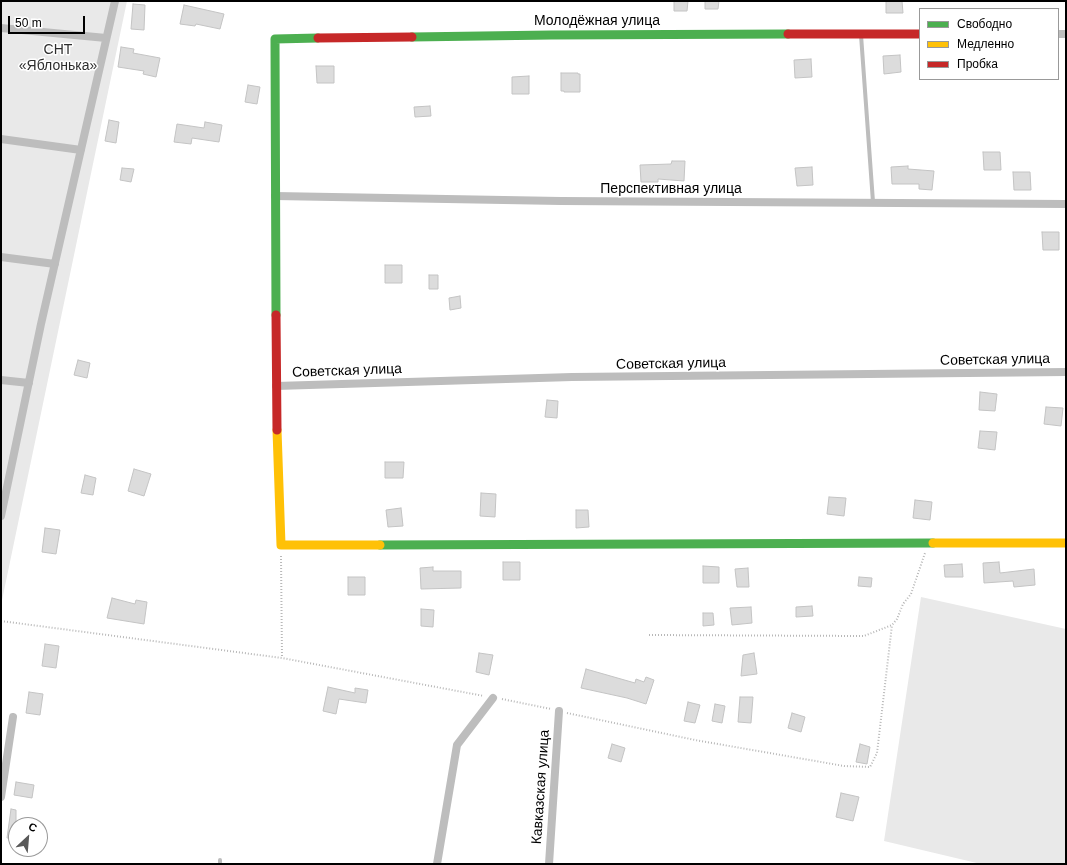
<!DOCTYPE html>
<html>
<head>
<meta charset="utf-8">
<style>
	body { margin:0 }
	#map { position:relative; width:1067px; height:865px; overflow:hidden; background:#fff; font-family:Arial,sans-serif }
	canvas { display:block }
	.frame { position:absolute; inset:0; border:2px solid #000; pointer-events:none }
	.legend { position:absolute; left:919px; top:8px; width:140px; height:72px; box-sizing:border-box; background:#fff; border:1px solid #999; margin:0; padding:5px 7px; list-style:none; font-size:12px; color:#000 }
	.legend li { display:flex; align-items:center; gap:8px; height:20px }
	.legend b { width:20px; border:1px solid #999 }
	.north { position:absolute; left:8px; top:817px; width:40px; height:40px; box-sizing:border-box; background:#fff; border:1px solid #999; border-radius:50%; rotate:26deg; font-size:11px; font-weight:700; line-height:16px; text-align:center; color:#000 }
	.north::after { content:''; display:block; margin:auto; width:14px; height:18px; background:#595959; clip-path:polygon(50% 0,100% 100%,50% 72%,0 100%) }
	.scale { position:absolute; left:8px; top:16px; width:77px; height:18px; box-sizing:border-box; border:2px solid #000; border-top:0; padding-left:5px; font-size:12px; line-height:14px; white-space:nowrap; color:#000; -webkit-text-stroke:3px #fff; paint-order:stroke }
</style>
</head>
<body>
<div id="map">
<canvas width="1067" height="865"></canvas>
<div class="frame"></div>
<ul class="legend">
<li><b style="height:5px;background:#4caf50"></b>Свободно</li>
<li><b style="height:5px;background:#ffc107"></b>Медленно</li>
<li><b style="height:5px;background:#c62828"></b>Пробка</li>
</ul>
<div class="north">С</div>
<div class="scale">50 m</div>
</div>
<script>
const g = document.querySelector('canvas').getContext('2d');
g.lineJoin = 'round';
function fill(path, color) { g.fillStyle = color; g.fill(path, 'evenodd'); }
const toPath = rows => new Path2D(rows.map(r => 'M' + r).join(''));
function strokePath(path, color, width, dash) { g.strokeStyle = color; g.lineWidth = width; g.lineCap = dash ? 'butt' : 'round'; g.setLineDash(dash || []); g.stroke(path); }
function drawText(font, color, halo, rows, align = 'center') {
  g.font = font + ' Arial,sans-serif'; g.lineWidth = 3; g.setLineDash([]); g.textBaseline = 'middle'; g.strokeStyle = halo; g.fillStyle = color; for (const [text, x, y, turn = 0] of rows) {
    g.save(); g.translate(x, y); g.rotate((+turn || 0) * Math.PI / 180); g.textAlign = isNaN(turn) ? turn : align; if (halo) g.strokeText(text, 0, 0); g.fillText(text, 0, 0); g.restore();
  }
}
fill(toPath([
	[1,1,127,1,1,605],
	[921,597,1066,629,1066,864,981,864,884,841]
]), '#e9e9e9');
const building = toPath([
	[674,1,688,1,687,11,674,11,674,1],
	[705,1,719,1,718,9,705,9,705,1],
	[886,1,902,1,903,13,886,13,886,1],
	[133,4,145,5,144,30,131,29,133,4],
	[184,5,224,14,220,29,196,24,195,26,180,24,184,5],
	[121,47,134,49,133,53,160,58,156,77,143,74,144,71,118,67,121,47],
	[900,55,901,72,884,74,883,56,900,55],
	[811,59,812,77,795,78,794,60,811,59],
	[316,66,334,66,334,83,317,83,316,66],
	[561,73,578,73,578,74,580,74,580,92,564,92,564,91,561,91,561,73],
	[529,76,529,94,512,94,512,77,529,76],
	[248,85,260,87,257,104,245,102,248,85],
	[430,106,431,116,415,117,414,107,430,106],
	[109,120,119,122,116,143,105,141,109,120],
	[205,122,222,125,219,142,192,138,191,144,174,142,177,124,204,128,205,122],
	[983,152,1000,152,1001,170,984,170,983,152],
	[672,161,685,161,684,181,658,179,658,182,641,182,640,165,671,164,672,161],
	[908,166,908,169,934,171,932,190,919,189,919,184,892,184,891,167,908,166],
	[812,167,813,185,797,186,795,168,812,167],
	[122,168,134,169,131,182,120,180,122,168],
	[1013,172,1030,172,1031,190,1014,190,1013,172],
	[1042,232,1059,232,1059,250,1043,250,1042,232],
	[385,265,402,265,402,283,385,283,385,265],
	[429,275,438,275,438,289,429,289,429,275],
	[460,296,461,308,450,310,449,298,460,296],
	[78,360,90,363,87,378,74,375,78,360],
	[980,392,997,394,995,411,979,410,980,392],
	[547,400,558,401,557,418,545,417,547,400],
	[1046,407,1063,408,1061,426,1044,424,1046,407],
	[980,431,997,432,995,450,978,448,980,431],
	[385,462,404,462,403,478,385,478,385,462],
	[134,469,151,474,144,496,128,491,134,469],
	[85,475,96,478,93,495,81,493,85,475],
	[481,493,496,494,495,517,480,516,481,493],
	[829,497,846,498,844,516,827,514,829,497],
	[915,500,932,502,930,520,913,518,915,500],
	[401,508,403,526,388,527,386,510,401,508],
	[576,510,588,510,589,527,576,528,576,510],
	[45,528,60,530,56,554,42,552,45,528],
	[503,562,520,562,520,580,503,580,503,562],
	[999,562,1000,573,1034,569,1035,585,1014,587,1013,581,984,583,983,563,999,562],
	[962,564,963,577,945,577,944,565,962,564],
	[703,566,719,567,719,583,703,583,703,566],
	[433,567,433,571,461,571,461,588,421,589,420,568,433,567],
	[748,568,749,587,737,587,735,569,748,568],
	[348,577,365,577,365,595,348,595,348,577],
	[859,577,872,578,871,587,858,586,859,577],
	[112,598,135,604,136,600,147,602,144,624,107,618,112,598],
	[812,606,813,616,796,617,796,607,812,606],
	[751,607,752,623,732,625,730,608,751,607],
	[421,609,434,610,433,627,421,626,421,609],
	[703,613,713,613,714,625,703,626,703,613],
	[45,644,59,646,56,668,42,666,45,644],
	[479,653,493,655,489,675,476,672,479,653],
	[754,653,757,674,741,676,743,655,754,653],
	[586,669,635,683,636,679,644,682,646,677,654,680,646,704,627,698,581,688,586,669],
	[328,687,355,693,355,688,368,690,366,703,339,699,336,714,323,711,328,687],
	[29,692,43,694,40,715,26,713,29,692],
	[740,697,753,697,751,723,738,722,740,697],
	[688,702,700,705,695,723,684,721,688,702],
	[715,704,725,706,722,723,712,721,715,704],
	[792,713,805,717,801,732,788,728,792,713],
	[612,744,625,748,621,762,608,758,612,744],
	[860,744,870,747,867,764,856,762,860,744],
	[16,782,34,785,32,798,14,795,16,782],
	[841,793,859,797,853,821,836,817,841,793],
	[11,809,16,810,16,839,7,838,11,809]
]);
fill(building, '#dcdcdc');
strokePath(building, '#c4c4c4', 1);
strokePath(toPath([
	[281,556,282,658],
	[1,621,282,658,484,696],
	[649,635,864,636,892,625,897,619,903,604,911,594,925,553],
	[502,699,551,709],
	[567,713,695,740,844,766,870,767,877,753,892,625]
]), '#b8b8b8', 2, [1, 2]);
strokePath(toPath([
	[861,35,873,202],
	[220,864,220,860]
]), '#bdbdbd', 4);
strokePath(toPath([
	[1,28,106,38],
	[1058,34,1066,34],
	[1,139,81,150],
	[275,196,561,201,1066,204],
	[1,257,55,264],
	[1,380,29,383],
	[276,386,572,377,1066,372],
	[1,516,41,324,115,1],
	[1,797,13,717],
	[437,864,457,745,493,698],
	[549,864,559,711]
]), '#bdbdbd', 8);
strokePath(toPath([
	[412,37,551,35,788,34],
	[276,315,275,39,318,38],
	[380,545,933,543]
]), '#4caf50', 9);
strokePath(toPath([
	[277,430,281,545,380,545],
	[933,543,1066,543]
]), '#ffc107', 9);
strokePath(toPath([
	[788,34,920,34],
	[318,38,412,37],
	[276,315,277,430]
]), '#c62828', 9);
drawText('14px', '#000', '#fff', [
	["Молодёжная улица",597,21],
	["Перспективная улица",671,189],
	["Советская улица",995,360,-1],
	["Советская улица",671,364,-1],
	["Советская улица",347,371,-2],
	["Кавказская улица",541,787,-86]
]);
drawText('14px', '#2e2e2e', '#fff', [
	["СНТ",58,50],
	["«Яблонька»",58,66]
]);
</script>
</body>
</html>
